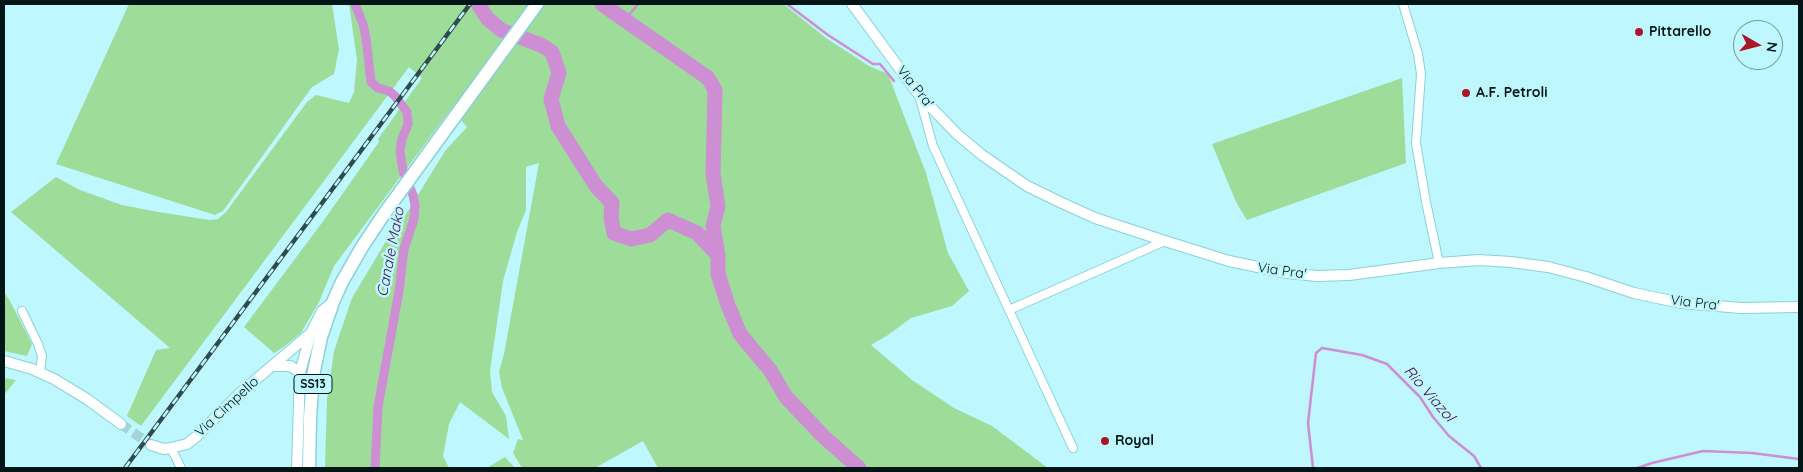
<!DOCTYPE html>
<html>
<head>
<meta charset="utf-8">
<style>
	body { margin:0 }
	#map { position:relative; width:1803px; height:472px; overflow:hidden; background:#bef7fd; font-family:Quicksand,sans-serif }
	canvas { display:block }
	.frame { position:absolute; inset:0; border:5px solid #011517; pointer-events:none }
	.north { position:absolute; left:1733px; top:20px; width:50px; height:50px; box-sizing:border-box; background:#bef7fd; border:1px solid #729da1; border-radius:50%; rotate:98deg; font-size:14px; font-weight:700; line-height:20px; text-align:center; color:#011517 }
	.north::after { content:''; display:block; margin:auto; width:18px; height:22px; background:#ab1727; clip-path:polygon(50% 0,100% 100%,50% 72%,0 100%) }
</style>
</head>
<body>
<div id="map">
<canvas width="1803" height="472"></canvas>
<div class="frame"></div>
<div class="north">N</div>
</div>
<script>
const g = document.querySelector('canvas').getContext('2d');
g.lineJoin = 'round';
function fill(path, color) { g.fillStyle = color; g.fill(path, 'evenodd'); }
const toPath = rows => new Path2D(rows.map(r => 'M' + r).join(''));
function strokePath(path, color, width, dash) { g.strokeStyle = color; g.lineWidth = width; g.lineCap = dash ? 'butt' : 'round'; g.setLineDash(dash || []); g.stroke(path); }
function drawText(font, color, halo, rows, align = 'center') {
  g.font = font + ' Quicksand,sans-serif'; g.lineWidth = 5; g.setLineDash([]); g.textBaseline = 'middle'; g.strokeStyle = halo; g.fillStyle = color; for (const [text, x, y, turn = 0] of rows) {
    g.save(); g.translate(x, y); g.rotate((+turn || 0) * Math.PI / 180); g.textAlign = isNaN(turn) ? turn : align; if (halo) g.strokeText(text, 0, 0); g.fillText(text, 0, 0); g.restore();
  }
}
fill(toPath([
	[129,4,332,4,339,49,334,74,312,87,223,211,215,215,56,164],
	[349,4,782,4,786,6,826,38,869,66,888,74,926,173,948,253,969,291,952,306,911,318,888,335,871,345,912,380,954,408,992,426,1048,468,658,468,643,441,595,468,522,468,513,453,518,439,523,440,502,388,499,372,504,354,539,163,526,167,526,210,517,232,503,281,490,371,492,392,506,416,509,439,460,402,449,424,443,456,449,468,325,468,327,399,334,351,352,298,386,241,408,211,445,151,467,127,451,109,334,266,319,302,301,333,285,346,274,353,244,327,324,220,379,142,378,139,422,78,409,67,141,426,127,416,156,350,170,348,11,212,56,177,80,190,122,205,158,212,210,220,218,219,226,212,307,102,316,95,349,103,354,92,357,60],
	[1402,78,1406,163,1247,220,1236,202,1212,144],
	[4,292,10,301,32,344,27,356,4,351],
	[4,378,16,380,4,395],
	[505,457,515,468,487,468]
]), '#9edc9a');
strokePath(toPath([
	[787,4,828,35,873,64,880,64,894,81],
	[624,21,638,4],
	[1313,468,1308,423,1316,353,1322,348,1362,355,1387,364,1420,397,1433,417,1449,436,1474,456,1481,468],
	[1637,468,1652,463,1703,451,1752,453,1799,459]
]), '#cd8ed4', 2.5);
strokePath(toPath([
	[355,4,363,24,366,38,371,82,378,88,389,91,395,96,407,112,408,124,402,139,400,151,403,171,413,195,415,206,414,219,404,249,399,291,378,407,375,468]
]), '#cd8ed4', 9);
strokePath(toPath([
	[478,4,487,18,501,30,541,45,552,52,559,73,551,99,558,126,596,186,612,203,611,217,614,233,631,239,650,235,668,220,697,233,718,255,718,274,728,305,740,334,770,370,786,397,823,436,859,468],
	[602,4,708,78,715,90,713,174,718,206,713,226,718,255]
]), '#cd8ed4', 15);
strokePath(toPath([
	[121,424,151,445]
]), '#a2d5da', 10, [10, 5]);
const minor = toPath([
	[1403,4,1418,54,1421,74,1416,143,1426,202,1439,263],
	[919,95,933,146,1073,448],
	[1009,310,1165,241],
	[22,311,38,344,42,356,40,372],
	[171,448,181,468]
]);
const tertiary = toPath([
	[852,4,919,95,958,135,982,155,1027,186,1062,203,1095,218,1165,241,1229,261,1287,273,1317,276,1349,275,1439,263,1479,260,1511,262,1548,267,1586,277,1634,293,1681,303,1741,308,1799,307],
	[4,361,32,369,54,379,87,399,121,424],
	[273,366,290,366,300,372],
	[151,445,164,449,171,448,187,444,197,436,240,393,311,333],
	[297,468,300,372,311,333,322,311,333,302]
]);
const primary = toPath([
	[309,468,310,418,313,376,321,337,333,302,342,282,362,247,384,214,537,4]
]);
strokePath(minor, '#89d2d8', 10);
strokePath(tertiary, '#89d2d8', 12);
strokePath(primary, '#89d2d8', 15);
strokePath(minor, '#fff', 8);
strokePath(tertiary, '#fff', 10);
strokePath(primary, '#fff', 12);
const rail = toPath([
	[125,468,470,4]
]);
strokePath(rail, '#2e4b4e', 4.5);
strokePath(rail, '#bef7fd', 2.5, [8]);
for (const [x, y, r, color] of [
	[1639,32,5,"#ab1727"],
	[1466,93,5,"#ab1727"],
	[1105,441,5,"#ab1727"]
]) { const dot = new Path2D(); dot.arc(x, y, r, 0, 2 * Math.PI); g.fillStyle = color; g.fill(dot); strokePath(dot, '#bef7fd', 2); }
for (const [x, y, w] of [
	[313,384,38]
]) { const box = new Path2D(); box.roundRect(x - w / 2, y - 9.5, w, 19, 4); g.fillStyle = '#bef7fd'; g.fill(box); strokePath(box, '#011517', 1); }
drawText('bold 12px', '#011517', null, [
	["SS13",313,384]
]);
drawText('bold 14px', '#011517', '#bef7fd', [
	["Pittarello",1649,32],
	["A.F. Petroli",1476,93],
	["Royal",1115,441]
], 'left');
drawText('14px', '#011517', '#bef7fd', [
	["Via Pra'",915,87,51],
	["Via Pra'",1282,271,8],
	["Via Pra'",1695,303,7],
	["Via Cimpello",227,407,-43]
]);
drawText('italic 15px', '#490f50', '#bef7fd', [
	["Canale Mako",391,252,-79],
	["Rio Viazol",1429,394,49]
]);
</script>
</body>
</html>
